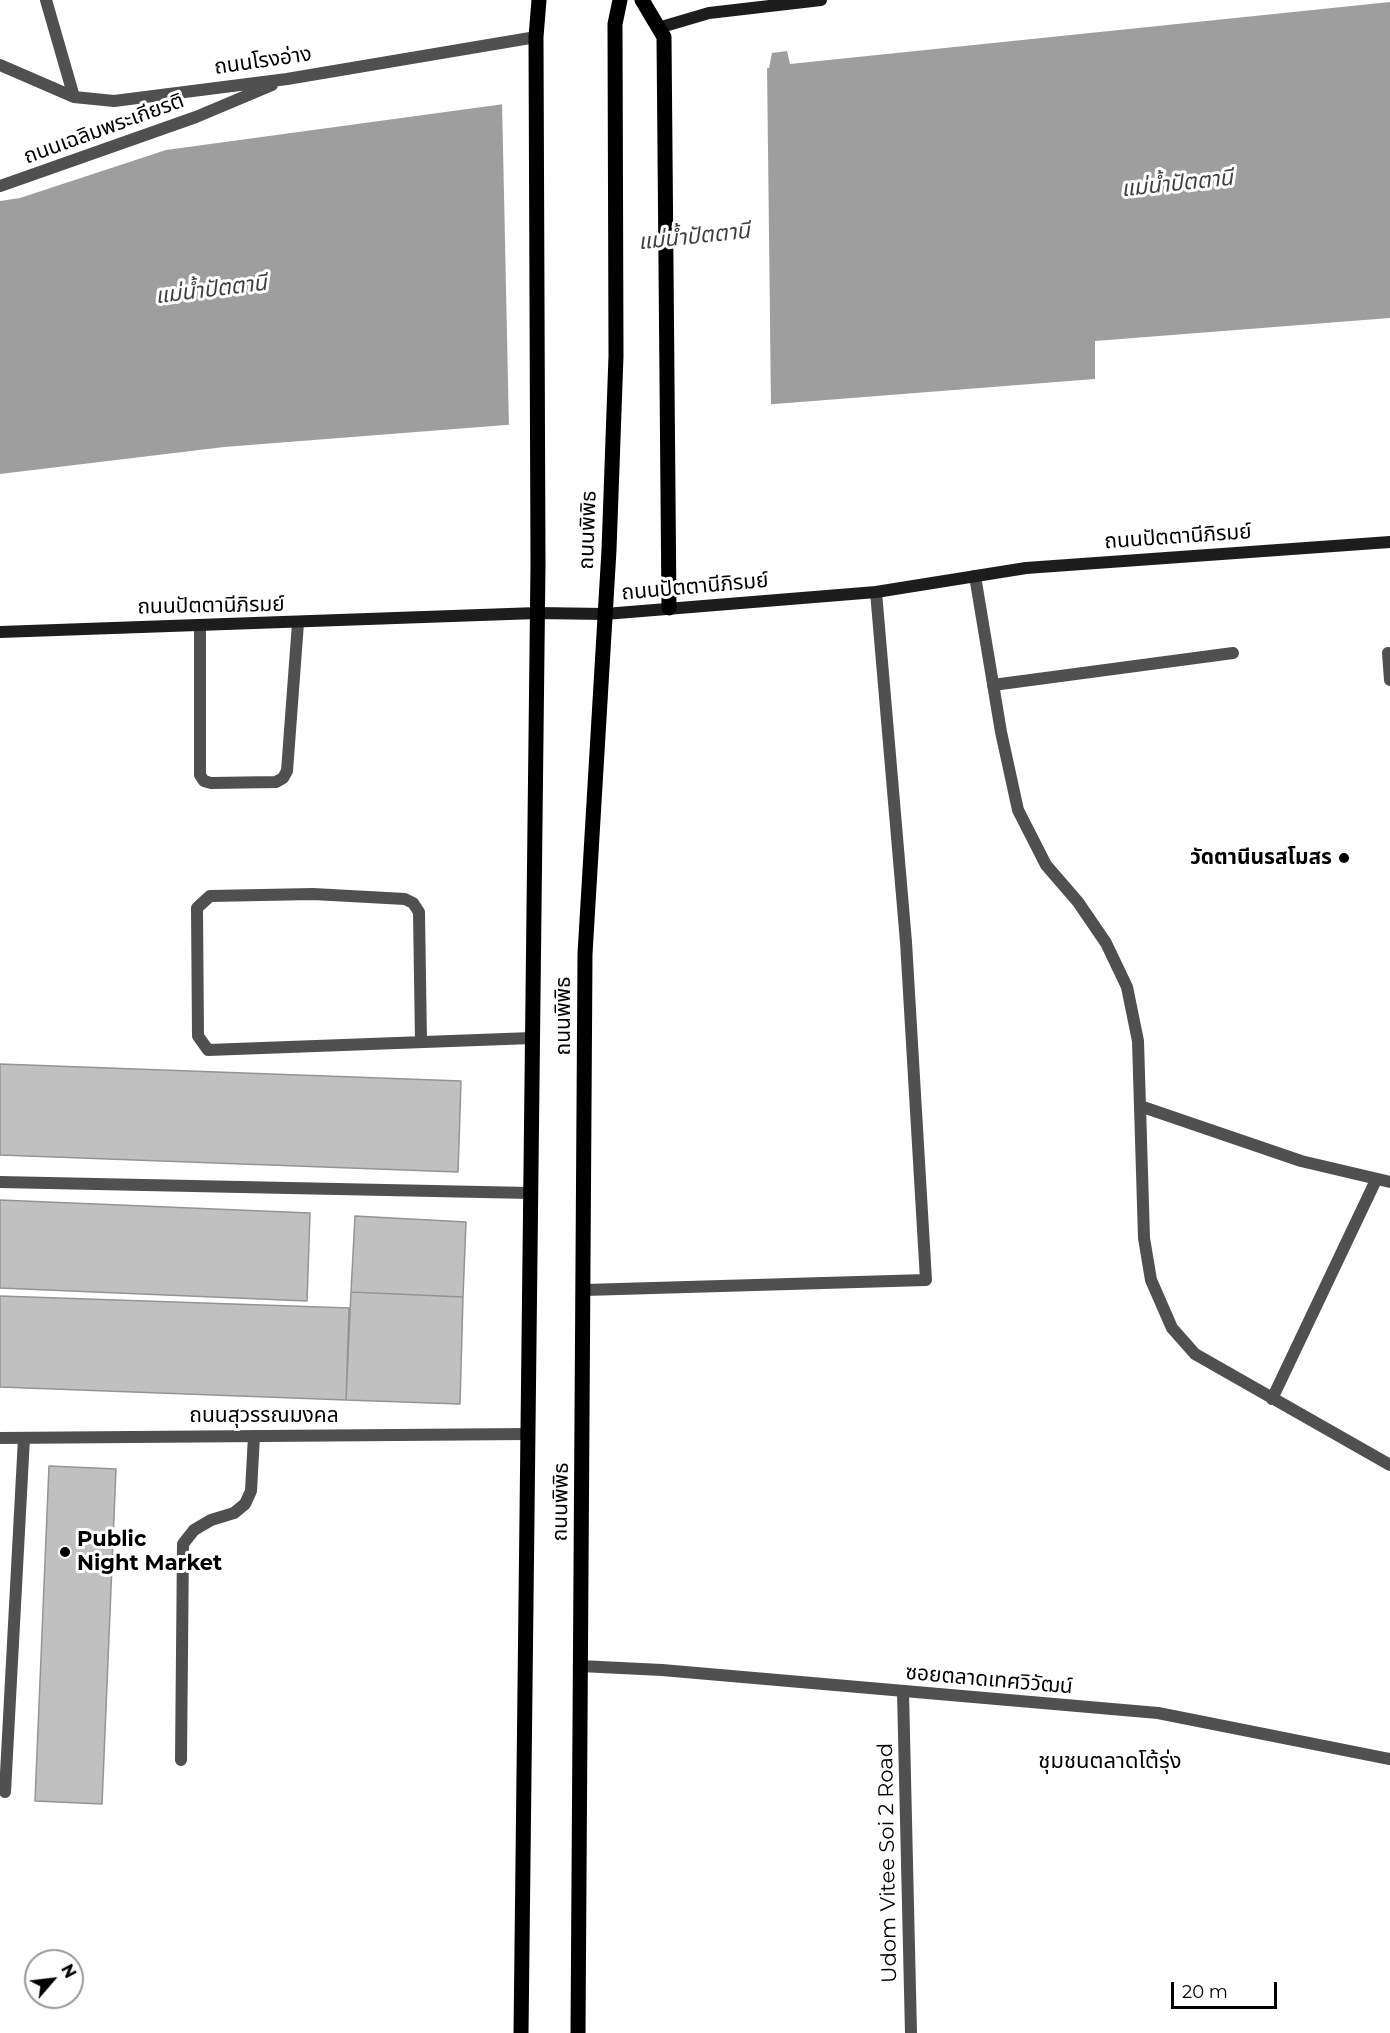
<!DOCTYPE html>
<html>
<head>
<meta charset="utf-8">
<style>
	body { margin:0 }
	#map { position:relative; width:1390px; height:2033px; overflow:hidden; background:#fff; font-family:Montserrat,sans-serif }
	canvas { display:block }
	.north { position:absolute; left:24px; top:1949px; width:60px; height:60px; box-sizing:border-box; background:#fff; border:2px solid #999; border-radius:50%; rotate:62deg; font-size:16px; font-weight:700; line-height:24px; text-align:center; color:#000 }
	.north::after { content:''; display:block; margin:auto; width:21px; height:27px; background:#000; clip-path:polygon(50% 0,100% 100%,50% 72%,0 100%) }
	.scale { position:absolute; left:1171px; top:1982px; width:106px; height:27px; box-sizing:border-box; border:3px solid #000; border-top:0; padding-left:8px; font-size:18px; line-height:21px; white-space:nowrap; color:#000; -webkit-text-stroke:4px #fff; paint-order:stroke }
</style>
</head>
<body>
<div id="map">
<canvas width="1390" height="2033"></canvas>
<div class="north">N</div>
<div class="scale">20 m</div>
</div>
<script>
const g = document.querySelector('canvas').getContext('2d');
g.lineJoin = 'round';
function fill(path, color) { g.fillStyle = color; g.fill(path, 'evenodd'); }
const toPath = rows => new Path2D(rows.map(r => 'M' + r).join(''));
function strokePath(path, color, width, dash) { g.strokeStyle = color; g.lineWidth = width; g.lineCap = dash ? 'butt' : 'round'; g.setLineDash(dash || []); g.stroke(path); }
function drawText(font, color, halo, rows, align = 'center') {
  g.font = font + ' Montserrat,"Noto Sans Thai",sans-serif'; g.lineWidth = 6; g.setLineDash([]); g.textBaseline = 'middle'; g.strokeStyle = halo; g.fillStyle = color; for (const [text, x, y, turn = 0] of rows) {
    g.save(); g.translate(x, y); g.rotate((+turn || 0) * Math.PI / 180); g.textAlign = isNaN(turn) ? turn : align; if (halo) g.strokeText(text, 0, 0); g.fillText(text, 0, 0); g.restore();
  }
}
fill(toPath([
	[1390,2,1390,318,1095,341,1095,379,224,447,0,474,0,201,20,198,166,150,769,68,772,53,787,51,790,64]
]), '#9e9e9e');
fill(toPath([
	[767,63,771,407,509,428,502,101,767,66]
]), '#fff');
const building = toPath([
	[0,1064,461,1081,458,1172,0,1155,0,1064],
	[0,1200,310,1213,307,1301,0,1288,0,1200],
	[355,1216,466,1222,463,1297,351,1292,355,1216],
	[351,1292,463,1297,460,1404,346,1400,351,1292],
	[0,1296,349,1308,346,1400,0,1387,0,1296],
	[49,1466,116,1469,102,1804,35,1801,49,1466]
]);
fill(building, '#c0c0c0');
strokePath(building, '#949494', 1.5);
strokePath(toPath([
	[200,625,200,775,204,781,211,783,276,782,283,778,287,771,298,623],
	[1388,653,1390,680],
	[993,685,1233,653],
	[421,1042,419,912,413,903,405,899,313,894,210,896,197,908,198,1036,208,1050,532,1038],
	[181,1760,183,1544,194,1530,211,1520,234,1513,245,1504,251,1491,254,1436],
	[5,1792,24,1438]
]), '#505050', 12);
strokePath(toPath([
	[46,0,74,97],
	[0,65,74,97,114,101,287,79,536,37],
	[0,186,196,117,272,85],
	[975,576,1001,732,1018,810,1046,865,1078,902,1106,943,1127,987,1138,1041,1144,1238,1151,1280,1172,1328,1195,1354,1390,1465],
	[1140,1106,1301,1161,1390,1182],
	[0,1182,530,1193],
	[585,1290,926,1280,906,942,876,592],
	[1272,1399,1376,1180],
	[0,1438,528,1434],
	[580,1666,662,1670,1158,1713,1390,1759],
	[903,1692,911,2033]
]), '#505050', 12);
strokePath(toPath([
	[658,28,709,13,821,0],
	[0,632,537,613,605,614,876,592,1026,568,1390,542]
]), '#1d1d1d', 12);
strokePath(toPath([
	[642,0,664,37,669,608],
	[521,2033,538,564,536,37,539,0],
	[578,2033,585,954,609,550,616,356,615,24,620,0]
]), '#000', 15);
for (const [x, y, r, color] of [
	[1344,858,6,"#000"],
	[65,1552,6,"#000"]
]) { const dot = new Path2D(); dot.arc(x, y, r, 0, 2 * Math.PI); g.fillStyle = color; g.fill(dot); strokePath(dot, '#fff', 2); }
drawText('21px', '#000', '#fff', [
	["ถนนโรงอ่าง",263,61,-8],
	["ถนนเฉลิมพระเกียรติ",104,129,-20],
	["ถนนพิพิธ",588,530,-88],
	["ถนนปัตตานีภิรมย์",1178,537,-4],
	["ถนนปัตตานีภิรมย์",695,587,-5],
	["ถนนปัตตานีภิรมย์",211,606,-1],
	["ถนนพิพิธ",564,1016,-90],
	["ถนนสุวรรณมงคล",264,1416],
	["ถนนพิพิธ",561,1502,-89],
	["ซอยตลาดเทศวิวัฒน์",989,1680,5],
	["Udom Vitee Soi 2 Road",888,1863,-91]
]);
drawText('bold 21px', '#000', '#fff', [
	["วัดตานีนรสโมสร",1332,858],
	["Public",77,1540,"left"],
	["Night Market",77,1564,"left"]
], 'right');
drawText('italic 22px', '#3f3f3f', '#fff', [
	["แม่น้ำปัตตานี",1177,184,-6],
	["แม่น้ำปัตตานี",694,237,-6],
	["แม่น้ำปัตตานี",211,290,-7]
]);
drawText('22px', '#000', '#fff', [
	["ชุมชนตลาดโต้รุ่ง",1110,1762]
]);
</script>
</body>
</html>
